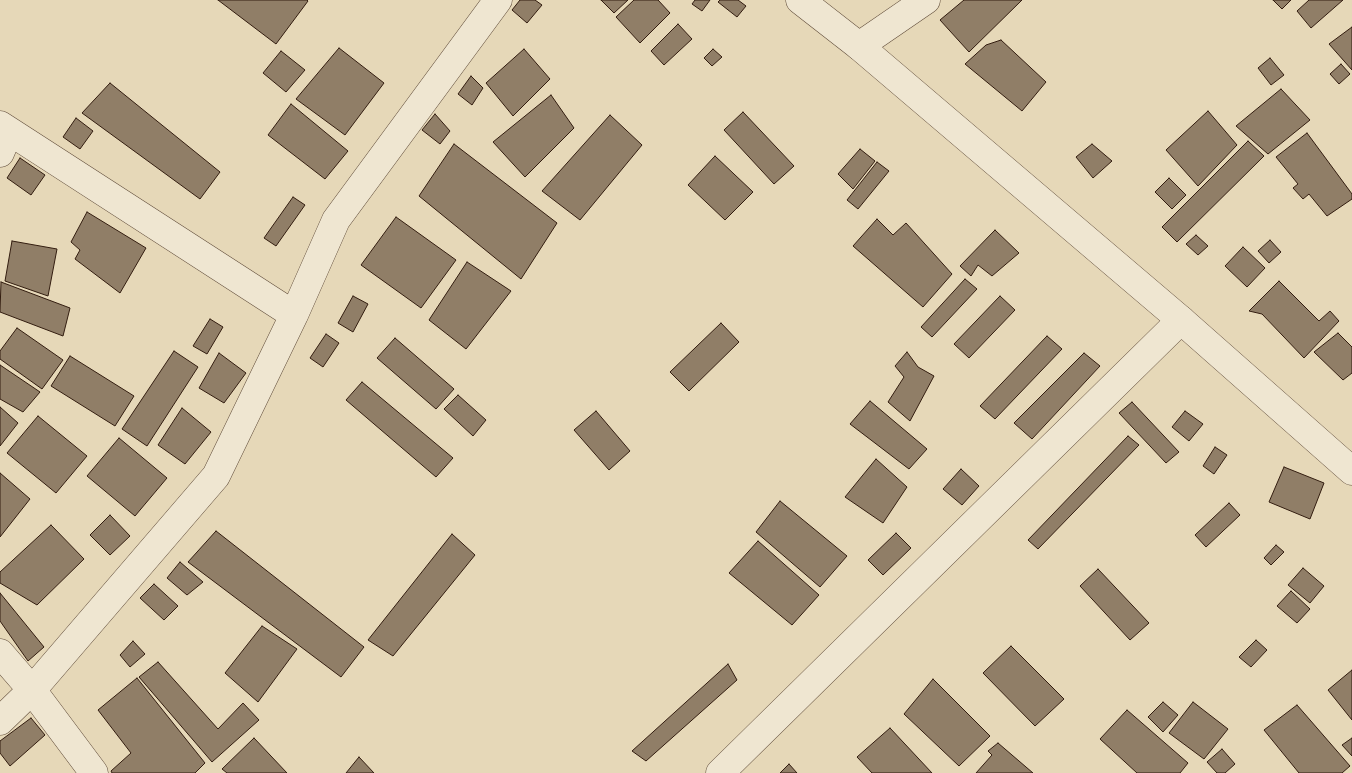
<!DOCTYPE html>
<html>
<head>
<meta charset="utf-8">
<style>
	body { margin:0 }
	canvas { display:block; background:#e6d8b8 }
</style>
</head>
<body>
<canvas width="1352" height="773"></canvas>
<script>
const g = document.querySelector('canvas').getContext('2d');
g.lineJoin = 'round';
function fill(path, color) { g.fillStyle = color; g.fill(path, 'evenodd'); }
const toPath = rows => new Path2D(rows.map(r => 'M' + r).join(''));
function strokePath(path, color, width, dash) { g.strokeStyle = color; g.lineWidth = width; g.lineCap = dash ? 'butt' : 'round'; g.setLineDash(dash || []); g.stroke(path); }
const building = toPath([
	[218,0,307,0,308,1,276,44,218,0],
	[520,0,535,0,542,5,527,23,512,10,520,0],
	[601,0,628,0,614,13,601,0],
	[634,0,658,0,670,13,640,43,616,17,634,0],
	[695,0,710,0,702,11,692,4,695,0],
	[720,0,738,0,746,6,737,17,718,2,720,0],
	[964,0,1022,0,969,52,940,20,964,0],
	[1273,0,1291,0,1282,9,1273,0],
	[1309,0,1343,0,1311,28,1297,11,1309,0],
	[678,24,692,39,664,65,651,51,678,24],
	[1352,27,1352,70,1329,44,1352,27],
	[1001,40,1046,82,1022,111,965,64,986,45,1001,40],
	[339,48,384,83,345,135,296,99,339,48],
	[524,49,550,79,513,116,486,83,524,49],
	[713,49,722,57,712,66,704,58,713,49],
	[281,51,305,70,286,92,263,73,281,51],
	[1270,58,1284,75,1271,85,1258,68,1270,58],
	[1341,64,1350,74,1339,84,1330,74,1341,64],
	[471,76,483,88,472,105,458,94,471,76],
	[110,83,220,172,200,199,82,113,110,83],
	[1281,89,1310,120,1268,154,1236,126,1281,89],
	[551,95,574,128,525,177,493,142,551,95],
	[291,104,348,151,325,179,268,135,291,104],
	[1208,111,1237,145,1198,186,1166,150,1208,111],
	[743,112,794,166,774,184,724,130,743,112],
	[435,114,450,131,440,144,422,130,435,114],
	[610,115,642,145,580,220,542,191,610,115],
	[76,118,93,131,80,149,63,137,76,118],
	[1307,133,1352,194,1352,199,1327,216,1309,194,1303,199,1293,188,1298,184,1276,157,1307,133],
	[1248,141,1264,156,1177,242,1162,227,1248,141],
	[454,144,557,223,521,279,419,196,454,144],
	[1092,144,1112,161,1093,178,1076,157,1092,144],
	[860,149,875,161,853,189,838,174,860,149],
	[715,156,753,192,725,220,688,185,715,156],
	[20,158,45,175,31,195,7,178,20,158],
	[877,162,889,171,858,209,847,200,877,162],
	[1169,178,1186,195,1172,209,1155,192,1169,178],
	[293,197,305,205,276,246,264,238,293,197],
	[87,212,146,248,120,293,75,259,80,250,71,242,87,212],
	[396,217,456,260,421,308,361,265,396,217],
	[877,219,893,235,906,223,952,274,923,307,853,246,877,219],
	[995,230,1019,253,992,276,978,265,971,276,960,266,995,230],
	[1196,235,1208,246,1198,255,1186,244,1196,235],
	[1270,240,1281,252,1269,263,1258,251,1270,240],
	[12,241,57,249,48,296,5,281,12,241],
	[1243,247,1265,268,1247,287,1225,266,1243,247],
	[467,262,511,291,466,349,429,320,467,262],
	[965,279,977,289,932,337,921,327,965,279],
	[1279,281,1319,321,1330,311,1339,321,1304,358,1262,314,1249,311,1279,281],
	[1,282,70,308,63,336,0,312,1,282],
	[353,296,368,304,353,332,338,323,353,296],
	[1000,296,1015,310,969,358,954,344,1000,296],
	[210,319,223,327,207,354,193,346,210,319],
	[721,323,739,342,689,391,670,372,721,323],
	[17,328,63,360,42,389,0,359,0,351,17,328],
	[1338,333,1352,347,1352,373,1343,380,1314,352,1338,333],
	[326,334,339,343,323,367,310,358,326,334],
	[1047,336,1062,349,995,419,980,406,1047,336],
	[395,338,454,389,436,409,377,358,395,338],
	[174,351,198,367,147,446,122,429,174,351],
	[907,352,918,367,934,376,910,421,888,402,904,377,895,366,907,352],
	[219,353,246,373,224,403,199,388,219,353],
	[1084,353,1100,366,1032,439,1014,423,1084,353],
	[70,356,134,396,115,426,51,386,70,356],
	[0,365,40,392,23,412,0,399,0,365],
	[362,382,453,458,436,477,346,400,362,382],
	[458,395,486,420,473,436,444,409,458,395],
	[870,401,927,449,909,469,850,424,870,401],
	[1132,402,1179,452,1166,463,1119,413,1132,402],
	[0,407,18,423,0,446,0,407],
	[182,408,211,432,185,464,158,445,182,408],
	[596,411,630,451,609,470,574,430,596,411],
	[1185,411,1203,424,1189,441,1172,427,1185,411],
	[38,416,87,456,56,493,7,453,38,416],
	[1128,436,1139,445,1038,549,1028,540,1128,436],
	[119,438,167,478,135,516,87,476,119,438],
	[1215,447,1227,455,1214,474,1203,466,1215,447],
	[876,459,907,487,883,523,845,497,876,459],
	[1284,467,1324,483,1310,519,1269,502,1284,467],
	[961,469,979,486,962,505,943,489,961,469],
	[0,473,30,499,0,537,0,473],
	[780,501,847,556,820,587,756,532,780,501],
	[1229,503,1240,515,1206,547,1195,535,1229,503],
	[110,515,130,536,110,555,90,535,110,515],
	[51,525,84,559,37,605,0,583,0,572,51,525],
	[216,531,364,647,341,677,188,562,216,531],
	[896,533,911,548,883,575,868,560,896,533],
	[452,534,475,555,393,656,368,640,452,534],
	[758,541,819,595,792,625,729,573,758,541],
	[1276,545,1284,552,1271,565,1264,558,1276,545],
	[180,562,203,582,187,595,167,578,180,562],
	[1303,568,1324,586,1310,603,1288,585,1303,568],
	[1098,569,1149,623,1130,640,1080,586,1098,569],
	[154,584,178,606,164,620,140,598,154,584],
	[1291,591,1310,609,1297,623,1277,606,1291,591],
	[0,593,44,647,28,661,0,621,0,593],
	[262,626,297,649,258,702,225,673,262,626],
	[1256,640,1267,650,1251,667,1239,657,1256,640],
	[133,641,145,654,130,667,120,655,133,641],
	[1011,646,1064,699,1035,726,983,673,1011,646],
	[158,662,218,729,243,703,259,720,212,762,139,677,158,662],
	[728,664,737,680,646,761,632,751,728,664],
	[1352,670,1352,720,1328,690,1352,670],
	[137,678,205,763,195,773,112,773,111,771,131,753,98,710,137,678],
	[933,679,990,736,959,766,904,714,933,679],
	[1163,702,1178,715,1163,732,1148,717,1163,702],
	[1193,702,1228,729,1204,759,1169,733,1193,702],
	[1297,705,1350,766,1342,773,1299,773,1264,730,1297,705],
	[1127,710,1188,763,1180,773,1137,773,1100,739,1127,710],
	[31,718,45,735,10,766,0,753,0,741,31,718],
	[890,728,932,773,872,773,857,757,890,728],
	[254,738,287,773,227,773,222,769,254,738],
	[1352,738,1352,756,1342,745,1352,738],
	[998,743,1033,773,976,773,992,755,988,751,998,743],
	[1222,749,1235,764,1225,773,1217,773,1207,762,1222,749],
	[359,757,374,773,346,773,359,757],
	[789,764,797,773,780,773,789,764]
]);
fill(building, '#907e67');
strokePath(building, '#331d10', 1);
const minor = toPath([
	[859,46,926,0],
	[0,125,294,315],
	[0,153,9,132],
	[0,653,32,690,94,773],
	[0,721,32,690,216,476,294,315,336,220,498,0],
	[720,773,1181,320]
]);
const tertiary = toPath([
	[800,0,859,46,1181,320,1352,471]
]);
strokePath(minor, '#604c3a', 29);
strokePath(tertiary, '#604c3a', 29);
strokePath(minor, '#efe6d1', 28);
strokePath(tertiary, '#efe6d1', 28);
</script>
</body>
</html>
